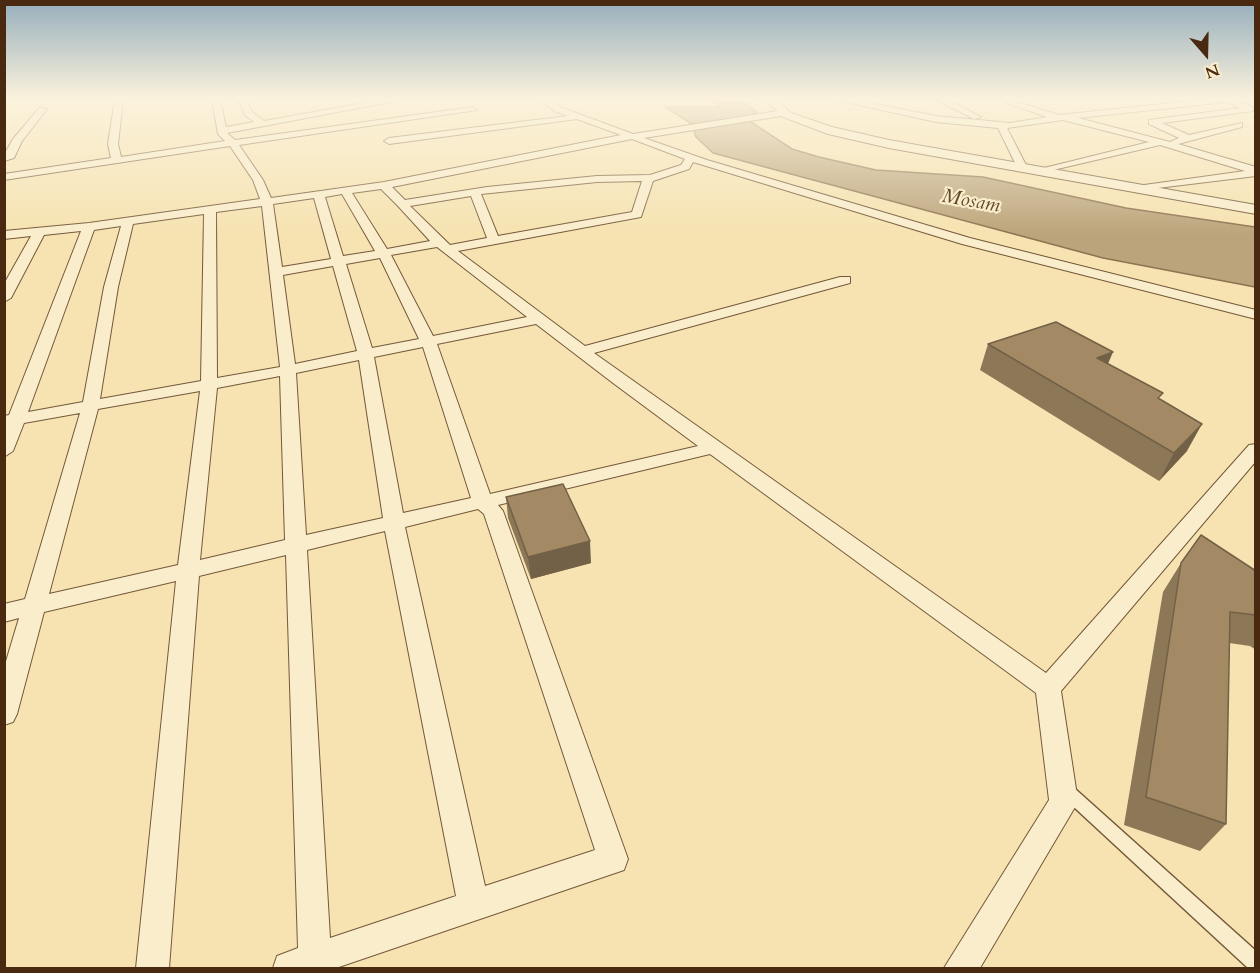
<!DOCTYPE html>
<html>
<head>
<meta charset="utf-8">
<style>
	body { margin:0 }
	#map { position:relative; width:1260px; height:973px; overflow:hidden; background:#f6e3b1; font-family:Cardo,serif }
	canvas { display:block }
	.frame { position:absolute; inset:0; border:6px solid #492a11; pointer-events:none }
	.north { position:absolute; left:1176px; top:24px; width:60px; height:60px; -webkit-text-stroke:4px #f9edcc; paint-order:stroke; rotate:160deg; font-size:16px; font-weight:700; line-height:24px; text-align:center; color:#492a11 }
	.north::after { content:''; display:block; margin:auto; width:21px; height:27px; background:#492a11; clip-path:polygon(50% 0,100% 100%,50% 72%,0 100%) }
</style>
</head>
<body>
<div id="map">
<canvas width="1260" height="973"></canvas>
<div class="frame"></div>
<div class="north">N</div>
</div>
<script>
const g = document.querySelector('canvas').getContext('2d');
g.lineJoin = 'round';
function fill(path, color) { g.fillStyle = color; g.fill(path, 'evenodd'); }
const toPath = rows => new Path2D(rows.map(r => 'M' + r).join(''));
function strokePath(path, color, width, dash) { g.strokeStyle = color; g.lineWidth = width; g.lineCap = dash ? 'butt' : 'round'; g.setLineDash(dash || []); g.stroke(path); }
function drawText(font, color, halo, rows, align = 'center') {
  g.font = font + ' Cardo,serif'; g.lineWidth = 4.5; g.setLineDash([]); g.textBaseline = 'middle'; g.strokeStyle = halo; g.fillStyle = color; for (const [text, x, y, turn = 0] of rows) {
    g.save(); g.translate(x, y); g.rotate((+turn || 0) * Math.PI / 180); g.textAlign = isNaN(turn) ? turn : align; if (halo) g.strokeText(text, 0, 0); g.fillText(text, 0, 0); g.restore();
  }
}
const water = toPath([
	[710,99,729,99,747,104,757,112,750,116,751,122,792,149,819,157,876,170,983,177,1126,208,1255,227,1255,287,1103,258,713,153,696,137,692,124,665,107,719,107,710,99]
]);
fill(water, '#bba47b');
strokePath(water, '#8d7351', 1.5);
const service = toPath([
	[1068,785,1073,787,1256,951,1256,968,1248,968,1063,797,1060,792,1063,787,1068,785]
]);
const minor = toPath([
	[115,99,123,99,118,144,121,157,225,141,218,134,212,99,220,99,226,127,254,122,245,115,238,99,246,99,252,112,264,121,386,99,406,99,227,133,235,140,473,107,477,110,239,145,263,180,271,198,384,182,621,135,577,119,389,144,384,141,389,138,568,116,554,111,540,99,550,99,560,107,633,134,784,110,788,113,787,115,644,138,707,160,970,238,1256,310,1256,319,962,244,693,162,689,169,653,181,641,217,458,251,585,346,840,277,850,277,850,283,594,353,1046,673,1249,445,1256,444,1256,461,1061,691,1078,802,980,968,944,968,1049,800,1036,693,710,454,498,505,503,511,628,859,624,870,336,968,273,968,277,956,298,948,286,555,199,576,169,968,136,968,176,581,44,612,17,714,13,722,4,725,4,668,19,618,4,622,4,604,25,599,80,413,24,423,13,451,4,457,4,416,9,415,81,231,44,235,11,298,4,302,4,284,31,236,4,239,4,231,89,223,260,199,253,180,230,146,4,180,4,174,111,158,108,144,115,99],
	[632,139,685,159,681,165,650,175,597,176,487,187,405,200,392,187,632,139],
	[642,181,632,212,498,236,481,194,597,182,642,181],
	[381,189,398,206,430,241,387,249,352,193,381,189],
	[342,194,375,251,343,256,325,197,342,194],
	[471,196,487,238,450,245,410,206,471,196],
	[314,198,331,259,282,267,273,204,314,198],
	[262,206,280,367,217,378,216,212,262,206],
	[204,214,201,381,100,399,118,287,133,224,204,214],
	[121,226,104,287,83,402,28,412,94,230,121,226],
	[437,247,527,317,433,336,391,255,437,247],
	[380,258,419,339,372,348,346,264,380,258],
	[333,266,357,351,295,364,283,275,333,266],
	[536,324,613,383,698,446,490,494,437,344,536,324],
	[423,347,471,498,403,513,374,357,423,347],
	[359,360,383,518,306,535,296,373,359,360],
	[280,376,285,540,200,560,217,388,280,376],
	[200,391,178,565,49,594,98,409,200,391],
	[478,509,484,514,595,850,485,886,405,527,478,509],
	[385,531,456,896,330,938,307,550,385,531],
	[832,99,850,99,936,116,1010,123,1047,117,1007,103,1007,99,1059,115,1209,99,1240,99,1238,101,1253,107,1253,111,1162,123,1189,135,1242,123,1242,127,1178,144,1256,167,1256,176,1133,191,1133,187,1137,186,1245,171,1160,145,1036,174,1036,170,1149,142,1063,120,1007,128,1028,169,1023,172,1018,169,998,128,936,122,832,99],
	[1227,102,1240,108,1149,120,1149,124,1179,138,1170,142,1078,118,1227,102],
	[935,99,946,99,981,117,974,119,935,99],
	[40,107,47,109,22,141,14,158,4,161,4,155,13,139,40,107]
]);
const tertiary = toPath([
	[764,99,776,99,791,113,832,127,889,140,1256,205,1256,214,889,148,828,134,783,117,764,99]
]);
strokePath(service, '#745839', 3);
strokePath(minor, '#745839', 2);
strokePath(tertiary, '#745839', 2);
fill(service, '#f9edcc');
fill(minor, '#f9edcc');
fill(tertiary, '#f9edcc');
fill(toPath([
	[988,344,1108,364,1160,400,1187,451,1159,481,980,370],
	[506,497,591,563,531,579,508,518],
	[1181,563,1256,571,1256,650,1250,646,1229,643,1226,824,1200,851,1124,825,1163,592]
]), '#8c7756');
fill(toPath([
	[1113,352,1102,378,1097,358],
	[1202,424,1187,451,1159,481,1174,453],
	[590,541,591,563,531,579,528,557]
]), '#726146');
const building = toPath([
	[1056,322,1113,352,1097,358,1163,393,1158,398,1202,424,1174,453,988,344,1056,322],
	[563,484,590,541,528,557,506,497,563,484],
	[1201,535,1256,571,1256,615,1230,612,1226,824,1146,797,1181,563,1201,535]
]);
fill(building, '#a38a64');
strokePath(building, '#726146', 1.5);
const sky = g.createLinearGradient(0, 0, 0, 235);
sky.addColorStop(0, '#96aebc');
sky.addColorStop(0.42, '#fbf2dc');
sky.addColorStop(1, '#fbf2dc00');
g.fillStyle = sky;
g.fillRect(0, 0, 1260, 235);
drawText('italic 20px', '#66482c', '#f9edcc', [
	["Mosam",971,202,10]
]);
</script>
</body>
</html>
